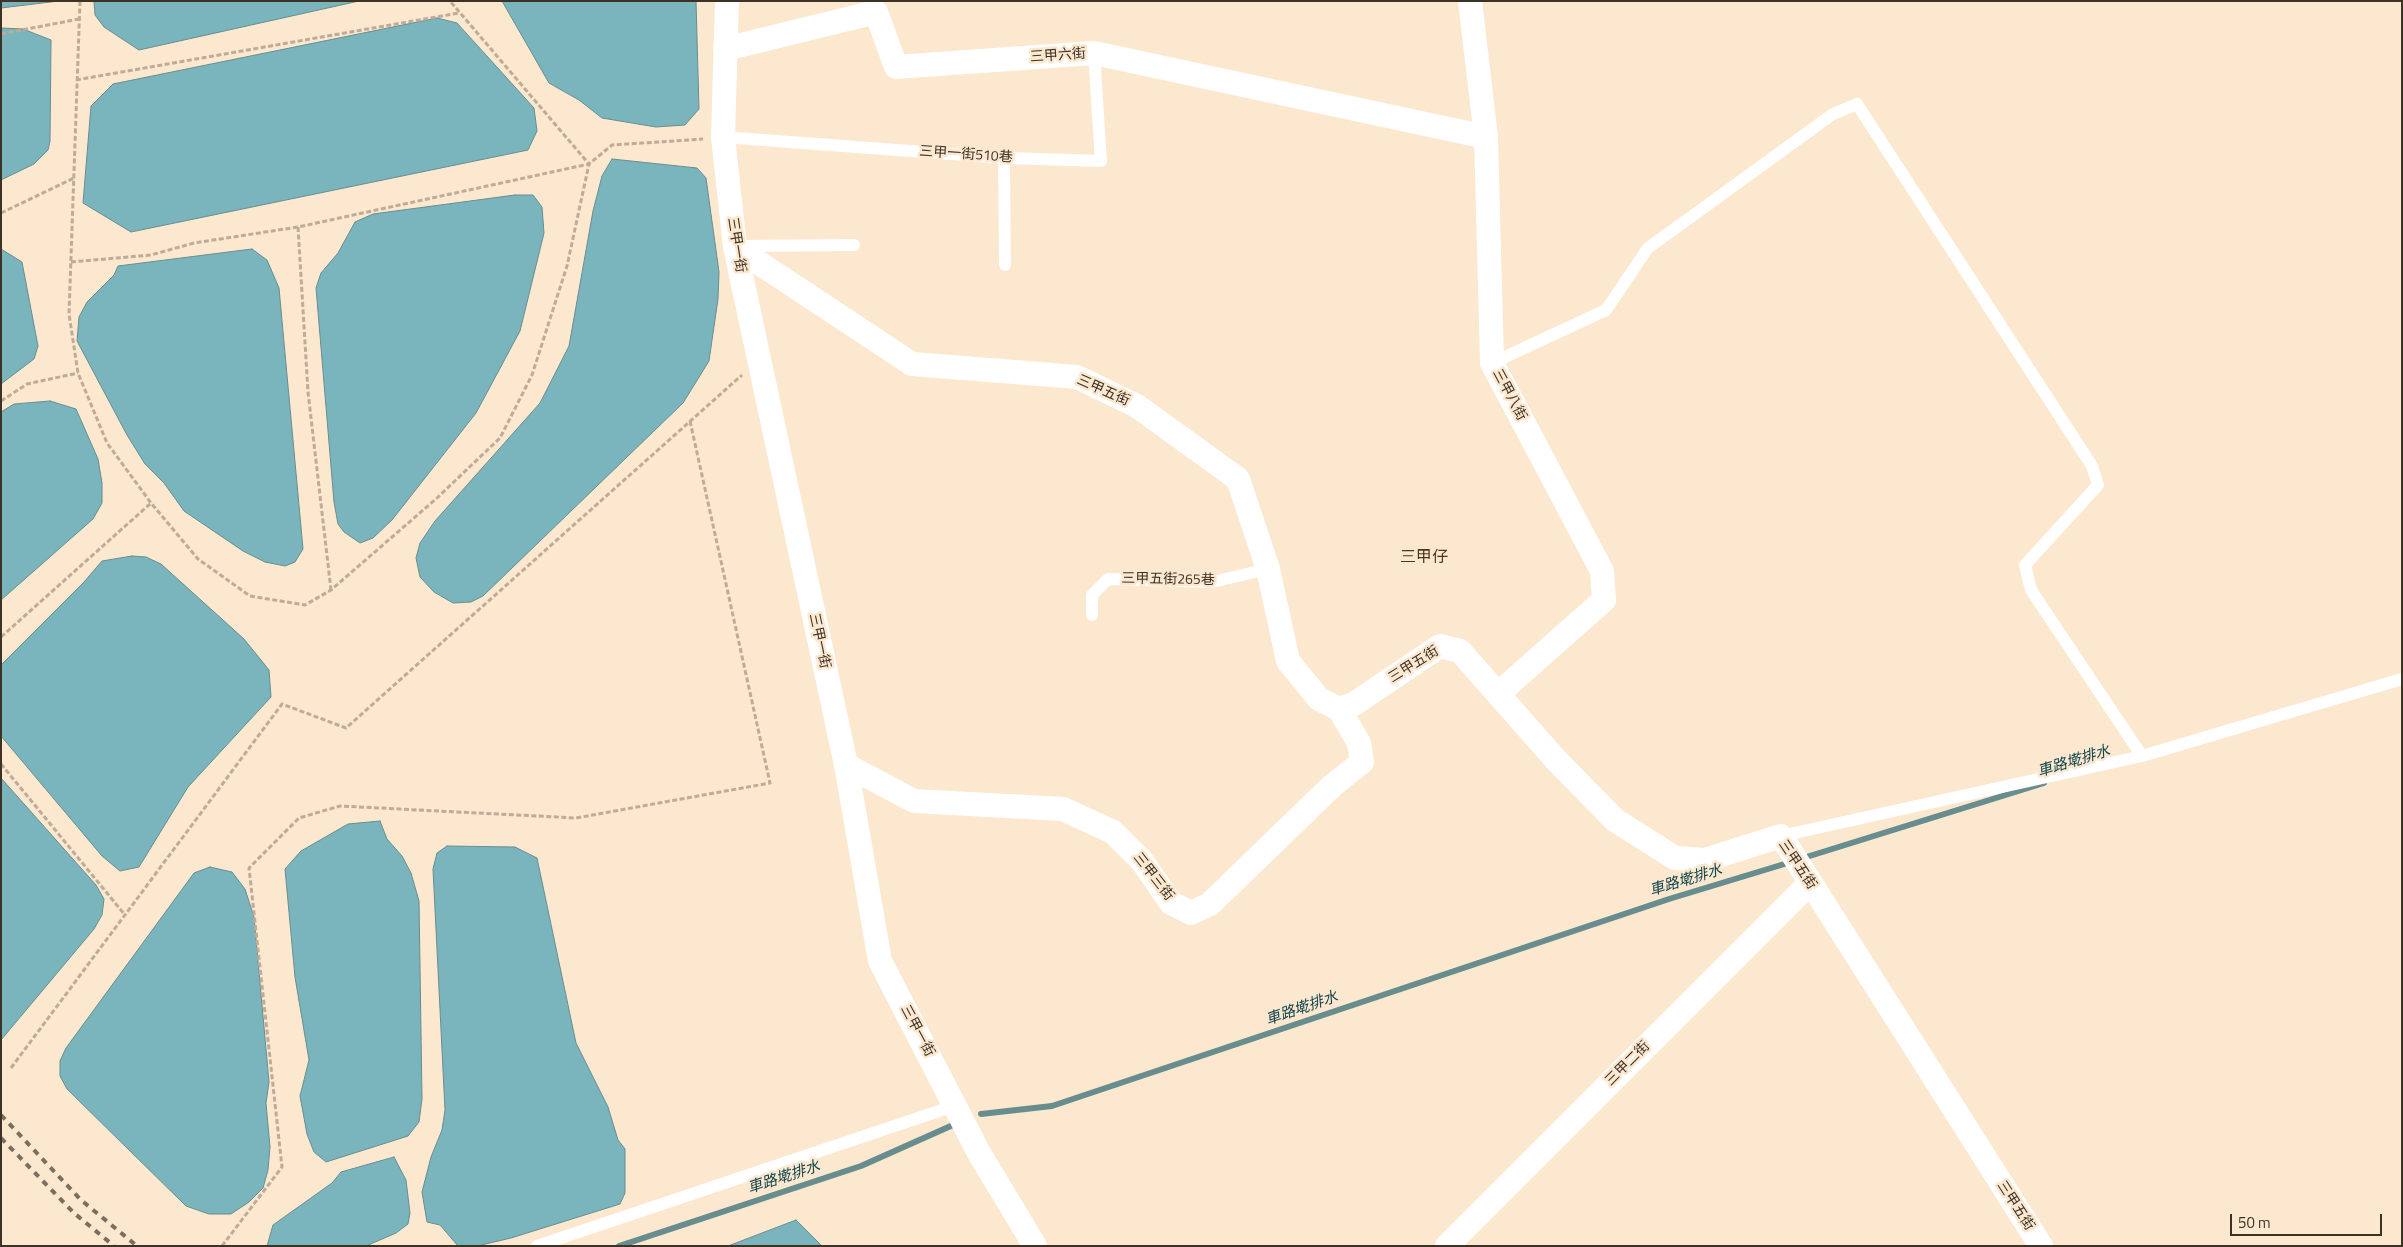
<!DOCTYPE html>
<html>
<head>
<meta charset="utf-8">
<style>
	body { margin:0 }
	#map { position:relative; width:2403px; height:1247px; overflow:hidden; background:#fce7cf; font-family:"Titillium Web",sans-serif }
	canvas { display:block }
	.frame { position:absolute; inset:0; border:2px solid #3c3226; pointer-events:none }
	.scale { position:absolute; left:2230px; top:1214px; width:152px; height:22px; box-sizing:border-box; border:2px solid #3c3226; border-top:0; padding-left:6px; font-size:15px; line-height:18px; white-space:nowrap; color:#3c3226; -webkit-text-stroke:4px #fce7cf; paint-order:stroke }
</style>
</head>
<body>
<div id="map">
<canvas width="2403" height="1247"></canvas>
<div class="frame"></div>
<div class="scale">50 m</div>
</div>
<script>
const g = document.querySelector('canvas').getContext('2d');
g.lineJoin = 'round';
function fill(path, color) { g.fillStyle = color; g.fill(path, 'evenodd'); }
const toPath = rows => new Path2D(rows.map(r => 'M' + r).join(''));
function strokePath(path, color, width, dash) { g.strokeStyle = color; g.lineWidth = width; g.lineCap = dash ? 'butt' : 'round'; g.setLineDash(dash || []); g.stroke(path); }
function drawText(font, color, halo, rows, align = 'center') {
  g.font = font + ' "Titillium Web","Noto Sans TC",sans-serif'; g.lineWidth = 5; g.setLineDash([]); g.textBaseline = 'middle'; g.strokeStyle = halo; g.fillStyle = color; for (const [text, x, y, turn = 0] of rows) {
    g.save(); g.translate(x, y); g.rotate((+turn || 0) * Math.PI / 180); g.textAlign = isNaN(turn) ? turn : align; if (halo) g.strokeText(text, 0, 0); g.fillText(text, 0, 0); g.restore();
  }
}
const water = toPath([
	[1,1,59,1,1,8,1,1],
	[94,1,359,1,139,50,104,27,95,15,94,1],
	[502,1,696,1,699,109,685,125,656,127,602,118,579,100,549,83,502,1],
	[437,18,457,23,534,108,537,131,528,150,131,232,83,203,91,106,113,84,437,18],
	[1,28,23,29,51,40,50,141,48,150,34,164,1,180,1,28],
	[612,159,697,168,706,178,719,272,718,299,709,361,683,403,483,596,471,602,453,603,434,592,420,577,416,558,420,543,435,521,540,403,569,346,593,211,602,176,612,159],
	[515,195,533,195,542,207,544,233,520,331,476,413,392,520,373,538,360,543,344,532,338,524,334,502,316,288,321,273,338,253,355,222,373,214,515,195],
	[1,249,22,262,38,346,34,359,1,384,1,249],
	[252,249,267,260,279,288,303,549,295,562,285,566,265,562,243,551,184,511,164,483,145,464,127,435,77,341,79,317,87,302,114,275,118,266,252,249],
	[50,401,76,409,98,459,102,483,102,503,93,519,1,600,1,412,14,404,50,401],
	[132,556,146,557,161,564,244,639,269,670,271,697,188,787,139,867,120,871,102,856,1,736,1,665,84,582,102,561,132,556],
	[1,778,96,885,104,899,102,915,94,929,1,1040,1,778],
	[380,821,387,839,402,856,411,873,419,901,422,1099,419,1122,408,1136,326,1162,314,1152,307,1134,300,1096,309,1060,295,977,285,869,301,851,348,824,380,821],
	[447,846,515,847,537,858,576,1043,608,1107,618,1140,625,1149,625,1193,620,1204,511,1238,477,1246,458,1246,440,1225,427,1222,422,1192,431,1157,442,1130,445,1110,433,869,437,853,447,846],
	[210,867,232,872,245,889,254,917,269,1082,266,1103,270,1147,268,1170,263,1188,249,1202,231,1214,209,1214,186,1206,67,1089,60,1076,60,1061,66,1048,194,873,210,867],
	[394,1157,406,1180,410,1213,408,1224,396,1233,366,1246,267,1246,273,1225,332,1183,341,1172,394,1157],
	[796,1220,822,1246,728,1246,796,1220]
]);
fill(water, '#7ab4bc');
strokePath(water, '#678d8f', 1);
strokePath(toPath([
	[1800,859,2044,783],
	[981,1114,1052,1106,1669,899,1791,862],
	[619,1246,861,1166,953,1125]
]), '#678d8f', 6);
strokePath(toPath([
	[80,1,69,314,78,373,107,443,151,503,198,559,250,596,305,605,331,590,437,498,500,438,532,375,567,266,589,164,450,1],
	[1,34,79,19],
	[76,80,459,13],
	[1,213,74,178],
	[298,227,308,392,331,590],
	[71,262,151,255,194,243,298,227,589,164,612,145,703,139],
	[1,401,27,384,78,373],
	[1,637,151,503],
	[1,764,125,915],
	[11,1068,282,704,346,728,742,375],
	[222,1246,282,1167,249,868,299,818,340,806,576,818,770,783,690,421]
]), '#beac98', 3, [5, 2.5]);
strokePath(toPath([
	[723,137,1004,158,1101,161,1094,53],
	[1004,158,1005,265],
	[740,246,854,245],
	[1492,363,1606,310,1648,248,1833,114,1857,104,2092,466,2098,485,2025,565,2031,590,2142,756],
	[1092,615,1092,595,1108,579,1212,582,1268,569],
	[1781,836,2142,756,2402,679],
	[537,1246,957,1105]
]), '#fff', 12);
strokePath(toPath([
	[727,1,723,137,735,247,846,765,880,961,979,1153,1035,1246],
	[1470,1,1486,137,1492,363,1602,571,1604,600,1499,693],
	[725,49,876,12,896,67,1094,53,1486,137],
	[735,247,912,364,1077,377,1137,406,1238,479,1268,569,1288,661,1319,699,1339,709,1354,704,1440,646,1460,651,1557,761,1615,820,1675,858,1705,860,1781,836,2041,1246],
	[846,765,914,801,1063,809,1113,832,1142,861,1171,903,1191,913,1210,904,1332,786,1362,762,1359,743,1339,709],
	[1447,1246,1810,883]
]), '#fff', 24);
strokePath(toPath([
	[1,1115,81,1200,137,1246],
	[1,1138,74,1213,114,1246]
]), '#7c6e5e', 4, [6, 6]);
drawText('14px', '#3c3226', '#fce7cf', [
	["三甲六街",1058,56,-4],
	["三甲一街510巷",966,155,4],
	["三甲一街",736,245,81],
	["三甲五街",1103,391,24],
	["三甲八街",1509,395,62],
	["三甲五街265巷",1168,580,1],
	["三甲一街",819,641,78],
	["三甲五街",1414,665,-32],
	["三甲五街",1797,865,56],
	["三甲三街",1153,877,52],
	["三甲一街",917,1031,62],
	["三甲二街",1628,1064,-45],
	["三甲五街",2015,1206,57]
]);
drawText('italic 15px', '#10454c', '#fce7cf', [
	["車路墘排水",2074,762,-17],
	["車路墘排水",1686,881,-17],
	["車路墘排水",1302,1009,-19],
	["車路墘排水",784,1178,-18]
]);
drawText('16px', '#4c371d', '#fce7cf', [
	["三甲仔",1424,558]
]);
</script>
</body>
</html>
